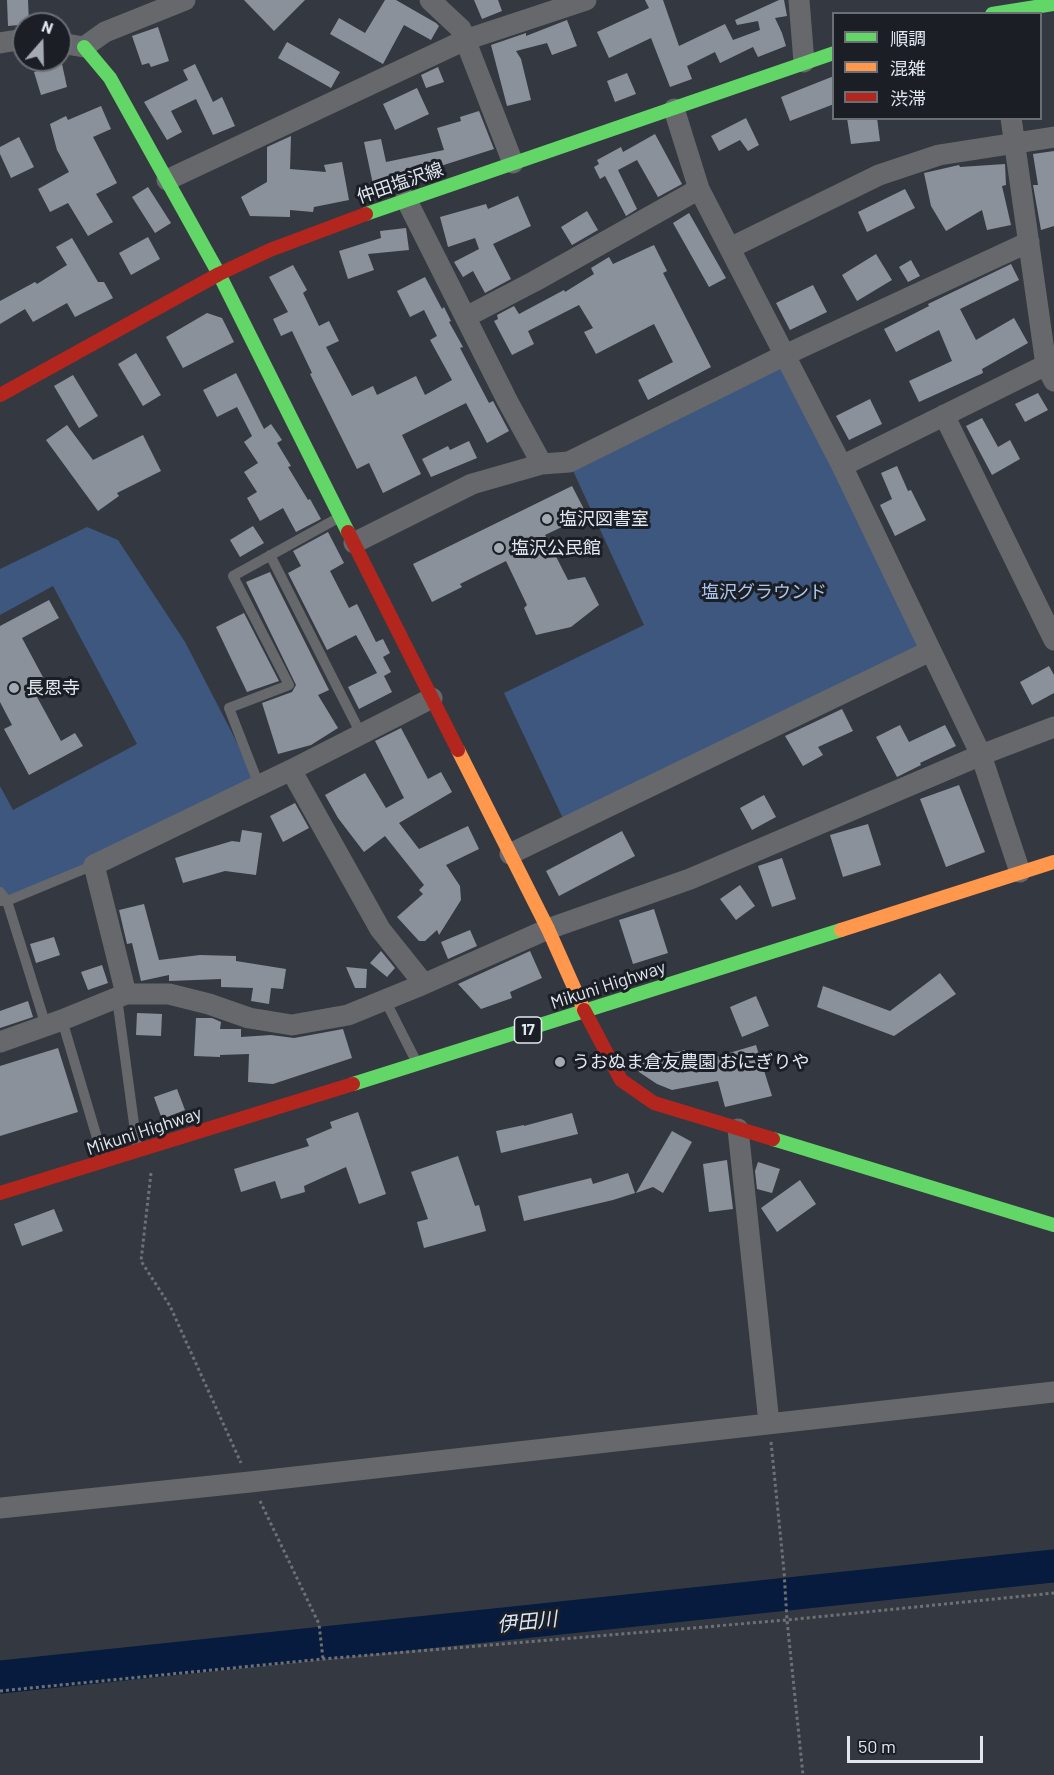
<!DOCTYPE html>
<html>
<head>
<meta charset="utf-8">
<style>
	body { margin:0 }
	#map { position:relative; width:1054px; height:1775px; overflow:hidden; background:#343941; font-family:Barlow,"Noto Sans JP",sans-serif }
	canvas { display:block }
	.legend { position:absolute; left:832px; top:12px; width:210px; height:108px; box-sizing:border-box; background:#1b1f25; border:2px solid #6a6f76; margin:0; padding:8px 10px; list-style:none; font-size:18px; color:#e1e7ef }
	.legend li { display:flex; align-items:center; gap:12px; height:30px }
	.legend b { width:30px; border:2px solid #6a6f76 }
	.north { position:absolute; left:12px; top:12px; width:60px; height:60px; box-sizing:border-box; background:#1b1f25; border:2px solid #6a6f76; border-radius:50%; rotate:20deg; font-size:16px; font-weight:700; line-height:24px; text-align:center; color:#e1e7ef }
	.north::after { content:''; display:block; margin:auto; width:21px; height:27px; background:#a4aab2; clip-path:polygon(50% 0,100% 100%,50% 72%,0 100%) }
	.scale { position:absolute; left:847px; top:1736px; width:136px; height:27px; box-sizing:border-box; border:3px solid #e1e7ef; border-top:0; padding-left:8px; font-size:18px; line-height:21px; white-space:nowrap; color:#e1e7ef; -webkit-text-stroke:4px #1b1f25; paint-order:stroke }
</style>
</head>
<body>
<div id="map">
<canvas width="1054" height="1775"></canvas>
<ul class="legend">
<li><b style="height:8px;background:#63d668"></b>順調</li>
<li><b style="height:8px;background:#ff974d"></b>混雑</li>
<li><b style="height:8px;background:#b3261e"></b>渋滞</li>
</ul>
<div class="north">N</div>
<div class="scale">50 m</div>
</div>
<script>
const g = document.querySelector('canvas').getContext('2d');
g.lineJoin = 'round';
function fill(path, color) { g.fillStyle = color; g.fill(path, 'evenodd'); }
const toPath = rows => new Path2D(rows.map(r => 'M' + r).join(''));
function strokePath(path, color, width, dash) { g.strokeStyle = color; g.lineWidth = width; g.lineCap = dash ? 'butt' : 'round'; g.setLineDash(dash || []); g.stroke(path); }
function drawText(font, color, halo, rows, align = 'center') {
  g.font = font + ' Barlow,"Noto Sans JP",sans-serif'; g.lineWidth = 6; g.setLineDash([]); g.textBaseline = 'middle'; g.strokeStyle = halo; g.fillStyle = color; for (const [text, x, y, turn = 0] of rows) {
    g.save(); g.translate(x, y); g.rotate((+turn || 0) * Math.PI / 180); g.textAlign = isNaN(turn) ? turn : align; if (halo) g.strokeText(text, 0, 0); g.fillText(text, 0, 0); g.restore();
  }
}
fill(toPath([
	[785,355,930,651,567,827,504,693,644,625,569,462],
	[87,527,118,540,185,642,259,785,7,901,0,892,0,786,13,810,137,744,53,586,0,615,0,569]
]), '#3e577e');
strokePath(toPath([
	[0,1677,1054,1566]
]), '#061b3d', 33);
fill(toPath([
	[7,0,28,0,29,24,8,26],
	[244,0,305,0,274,31],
	[385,0,396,0,436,23,439,26,431,40,404,25,383,64,330,34,339,18,365,33],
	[474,0,498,0,502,11,482,19],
	[645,0,663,0,679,46,725,24,733,40,760,30,758,21,737,25,735,20,779,0,784,0,787,16,775,18,782,33,786,46,758,57,753,47,720,63,715,52,687,66,692,79,670,87,651,38,609,58,597,32,649,8],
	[567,20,577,46,552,55,547,43,516,51,521,59,531,100,507,106,491,45,526,33,526,36],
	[158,27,169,61,151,67,149,63,142,65,132,36],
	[287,42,340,72,331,88,278,58],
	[62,64,67,87,41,95,34,72],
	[195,64,213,102,222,97,235,126,213,135,196,99,171,111,182,132,167,140,144,102,188,80,183,70],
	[438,67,444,82,426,88,421,75],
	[627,73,636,94,615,102,607,81],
	[834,76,834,104,790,121,781,97],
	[417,88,429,114,395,130,383,104],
	[101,106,111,129,93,137,117,183,96,194,113,222,88,236,68,203,50,212,38,189,69,172,57,150,50,124,66,116,68,120],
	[479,111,494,149,428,170,390,178,392,185,374,189,364,142,381,139,386,162,444,150,437,128,461,121,460,117],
	[746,118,759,145,748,151,740,140,719,151,711,136],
	[847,118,877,118,880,141,851,144],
	[655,134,682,184,658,197,637,160,618,170,637,209,626,216,605,176,600,179,594,167,599,164,597,160,621,147,623,152],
	[291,136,290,169,326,172,324,165,342,162,349,200,314,207,313,212,290,210,290,217,250,216,241,197,267,182,267,147],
	[19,137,34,167,11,178,0,154,0,147],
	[1054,151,1054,226,1041,230,1033,185,1038,185,1033,154],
	[1005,164,1006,185,1002,186,1011,225,987,230,982,210,946,231,931,206,924,173,959,165,960,167],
	[148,187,171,223,155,233,132,197],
	[905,189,915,208,867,232,858,212],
	[518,196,531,226,493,244,511,279,485,293,473,271,463,277,454,262,479,249,475,238,448,247,440,217,486,204,488,209],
	[587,211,598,230,572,245,561,227],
	[689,213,726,278,709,287,673,223],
	[406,228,409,250,368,254,374,270,348,279,339,251,381,238,380,231],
	[148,237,160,259,131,275,119,253],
	[72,238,98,282,104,282,113,298,75,317,67,303,33,322,25,309,0,324,0,301,35,282,37,284,67,265,56,247],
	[654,245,667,271,663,273,711,367,648,400,638,380,673,362,654,324,596,354,584,332,593,328,579,305,528,331,534,344,512,355,494,321,498,319,497,315,514,306,519,314,564,290,565,292,594,274,591,268,609,257,613,264],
	[876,254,892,280,857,301,842,275],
	[911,260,920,276,908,282,899,267],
	[1011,264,1019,280,960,309,976,340,1014,318,1028,343,982,369,983,373,919,402,909,381,952,361,939,330,896,352,884,329,929,306,928,304],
	[293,265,307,290,303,293,319,326,329,321,339,341,326,347,352,396,373,386,377,395,416,376,425,395,452,380,430,340,437,336,424,310,410,317,397,291,425,277,442,309,444,307,451,321,449,322,463,347,460,348,489,403,493,401,509,431,487,443,466,403,402,435,421,474,383,493,369,463,357,469,310,374,312,373,292,331,281,336,273,319,288,312,269,277],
	[813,285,827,312,790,330,776,303],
	[207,313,222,318,234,342,183,368,166,337],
	[136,353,161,395,143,406,118,364],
	[236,373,264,429,271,424,282,440,277,443,291,466,288,467,308,500,310,499,321,519,296,532,283,508,260,521,247,498,257,492,244,472,258,463,244,442,252,436,237,407,217,417,203,390],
	[73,375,98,416,79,428,54,386],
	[1038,393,1048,410,1025,422,1015,404],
	[870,399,882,424,849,440,836,416],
	[982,418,998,447,1010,440,1020,459,992,475,966,426],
	[67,425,93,460,143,435,161,471,117,493,119,496,98,511,46,440],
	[469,441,477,458,431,477,422,459,448,446,450,450],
	[897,466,908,491,911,490,926,520,895,536,880,505,892,499,881,473],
	[572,486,587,515,545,535,568,580,585,577,599,605,571,627,536,635,524,608,527,605,506,561,460,584,462,587,432,602,413,564],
	[253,526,264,543,240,557,230,540],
	[328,532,344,563,330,571,349,608,357,604,376,642,383,639,390,653,383,657,391,672,384,676,392,692,359,709,348,687,377,673,356,635,327,650,288,573,301,566,293,551],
	[270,572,329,690,318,695,338,728,311,745,278,754,262,703,292,692,296,685,246,582],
	[49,600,59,618,22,638,44,679,31,686,61,741,75,733,83,746,29,775,4,729,12,725,0,702,0,626],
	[244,613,279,681,247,692,216,627],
	[1049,666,1054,675,1054,693,1032,705,1020,682],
	[842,709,853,731,818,747,823,755,803,766,785,736],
	[900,725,909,742,945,725,956,746,920,763,921,765,897,777,876,737],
	[401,728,428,779,441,772,452,792,399,823,419,849,468,826,479,849,446,865,460,886,461,900,439,935,437,930,425,941,419,941,397,917,423,894,419,890,424,885,385,836,364,852,338,818,325,795,365,773,386,808,404,798,375,741],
	[959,785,985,852,946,867,920,799],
	[764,795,776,817,752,830,740,808],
	[295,803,309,828,283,842,270,816],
	[868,824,881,865,843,877,830,835],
	[242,830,262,833,256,875,225,871,183,883,175,858,232,841,240,842],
	[622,831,635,856,559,896,546,871],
	[782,858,796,899,772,907,758,866],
	[740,885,755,906,736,920,720,899],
	[144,904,159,960,200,955,236,956,236,961,286,969,283,989,271,988,269,1004,251,1001,253,988,221,987,221,979,169,981,169,975,141,981,132,943,127,944,119,910],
	[654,909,668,953,633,964,619,920],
	[470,930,477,946,448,959,441,942],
	[54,937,60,955,36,963,30,944],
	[381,951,395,968,387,977,370,963],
	[530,951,542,978,510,992,512,998,481,1009,458,984],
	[102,965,108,983,88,990,81,972],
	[346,967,367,969,366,988,355,988],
	[940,973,956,994,894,1036,817,1007,823,986,890,1011],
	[756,996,769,1026,742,1037,730,1007],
	[28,1001,33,1017,0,1028,0,1011],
	[137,1013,162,1014,161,1036,136,1035],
	[196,1018,212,1018,221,1022,220,1029,241,1029,241,1037,271,1035,294,1038,343,1029,352,1058,273,1084,248,1082,249,1054,220,1055,220,1057,194,1056],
	[756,1045,772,1096,725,1107,718,1081,672,1090,657,1084,639,1072,638,1062,685,1050,689,1065],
	[58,1048,78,1112,0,1136,0,1066],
	[177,1089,185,1110,162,1119,154,1097],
	[358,1112,386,1194,359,1204,346,1167,304,1186,305,1192,281,1199,275,1181,241,1192,234,1169,309,1146,306,1139,332,1128,330,1122],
	[572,1113,578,1134,501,1153,496,1131,524,1125,524,1126],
	[672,1131,692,1142,663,1193,653,1187,636,1193],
	[458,1156,475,1206,479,1205,486,1231,424,1248,417,1222,428,1219,411,1172],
	[727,1160,733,1209,709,1212,703,1164],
	[758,1162,780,1169,772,1193,757,1189,755,1171],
	[628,1173,635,1193,613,1200,524,1221,518,1196,591,1178,593,1184],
	[800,1180,816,1204,777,1232,761,1208],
	[54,1209,63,1231,22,1246,14,1224]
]), '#8b919b');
strokePath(toPath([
	[151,1173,141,1261,170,1306,241,1463],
	[771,1442,784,1571,787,1620,803,1775],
	[260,1501,319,1624,323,1659],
	[0,1691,323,1659,787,1620,1054,1593]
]), '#6f7074', 3, [3, 3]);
strokePath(toPath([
	[270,555,361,734],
	[259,785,229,708,289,685,233,576,338,518],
	[0,892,7,901,94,865],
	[0,901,7,901,46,1026],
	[117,998,137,1146],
	[385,1000,416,1061],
	[62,1020,103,1158]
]), '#66686b', 10);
strokePath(toPath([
	[430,0,461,29,513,163],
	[799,0,804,62],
	[0,43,24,39],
	[60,43,84,47,105,32,185,0],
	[674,109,699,189,842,466,981,755,1020,872],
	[1011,118,1046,365,1054,381],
	[167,180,465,40,586,0],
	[730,248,879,175,939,155,1054,137],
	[466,317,535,281,699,189],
	[944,415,1054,640],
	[542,464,569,462,785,355,1029,242],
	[842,466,1054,361],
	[354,543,472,484,542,464,508,402,406,199],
	[291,770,380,929,424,984],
	[510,854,930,651],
	[126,994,94,865,291,770,432,698],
	[0,1042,62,1020,126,994,169,994,209,1004,249,1018,292,1025,348,1015,424,984,548,929,690,879,981,755,1054,727],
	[738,1129,769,1423],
	[0,1508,250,1482,1054,1392]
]), '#66686b', 21);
strokePath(toPath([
	[992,14,1054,4],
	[84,47,110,78,219,274,348,532],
	[366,214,834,53],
	[353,1084,841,930],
	[773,1139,1054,1225]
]), '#63d668', 14);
strokePath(toPath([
	[458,750,548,929,584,1010],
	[841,930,1054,862]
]), '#ff974d', 14);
strokePath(toPath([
	[0,395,219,274,270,250,366,214],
	[348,532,458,750],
	[584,1010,621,1080,654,1103,773,1139],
	[0,1193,353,1084]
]), '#b3261e', 14);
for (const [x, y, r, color] of [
	[547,519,6,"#a4aab2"],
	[499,548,6,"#a4aab2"],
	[14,688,6,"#a4aab2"],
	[560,1062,6,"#a4aab2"]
]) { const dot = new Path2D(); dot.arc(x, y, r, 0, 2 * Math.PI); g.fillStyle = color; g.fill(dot); strokePath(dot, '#1b1f25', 2); }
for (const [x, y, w] of [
	[528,1030,27]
]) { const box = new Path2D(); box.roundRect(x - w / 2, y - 13, w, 26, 4.5); g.fillStyle = '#1b1f25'; g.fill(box); strokePath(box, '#e1e7ef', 1.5); }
drawText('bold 16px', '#e1e7ef', null, [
	["17",528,1030]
]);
drawText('18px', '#e1e7ef', '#1b1f25', [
	["仲田塩沢線",400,183,-19],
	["Mikuni Highway",608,985,-18],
	["Mikuni Highway",144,1131,-18]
]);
drawText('18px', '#e1e7ef', '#1b1f25', [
	["塩沢図書室",559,519],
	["塩沢公民館",511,548],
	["長恩寺",26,688],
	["うおぬま倉友農園 おにぎりや",572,1062]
], 'left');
drawText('18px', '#abc5ec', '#1b1f25', [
	["塩沢グラウンド",764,592]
]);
drawText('italic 20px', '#d7e5f9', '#1b1f25', [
	["伊田川",527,1622,-6]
]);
</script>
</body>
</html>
